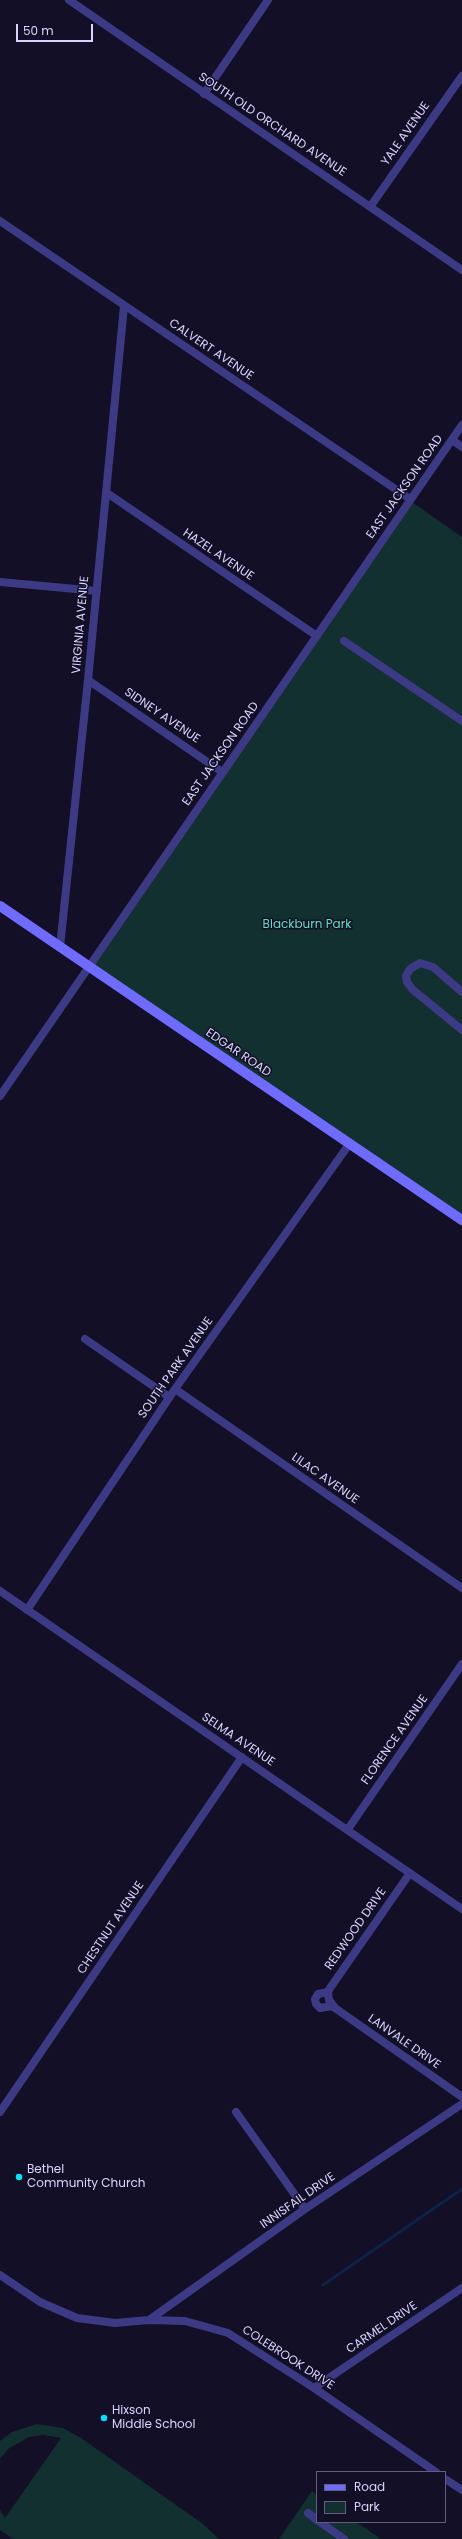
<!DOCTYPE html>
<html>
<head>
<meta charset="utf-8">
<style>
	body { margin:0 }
	#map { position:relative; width:462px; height:2539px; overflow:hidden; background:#130f26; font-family:Poppins,sans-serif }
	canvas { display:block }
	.legend { position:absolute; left:316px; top:2471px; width:130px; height:52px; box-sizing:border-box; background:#130f26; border:1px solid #625e7d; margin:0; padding:5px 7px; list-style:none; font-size:12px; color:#d9d4ff }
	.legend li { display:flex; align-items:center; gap:8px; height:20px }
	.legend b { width:20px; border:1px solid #625e7d }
	.scale { position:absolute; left:16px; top:24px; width:77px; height:18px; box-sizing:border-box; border:2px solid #d9d4ff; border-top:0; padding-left:5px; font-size:12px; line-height:14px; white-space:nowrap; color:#d9d4ff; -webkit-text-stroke:3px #130f26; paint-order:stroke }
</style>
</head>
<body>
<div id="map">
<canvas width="462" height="2539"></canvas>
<ul class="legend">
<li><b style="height:5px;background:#6f6bff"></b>Road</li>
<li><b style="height:11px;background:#12302f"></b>Park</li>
</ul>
<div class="scale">50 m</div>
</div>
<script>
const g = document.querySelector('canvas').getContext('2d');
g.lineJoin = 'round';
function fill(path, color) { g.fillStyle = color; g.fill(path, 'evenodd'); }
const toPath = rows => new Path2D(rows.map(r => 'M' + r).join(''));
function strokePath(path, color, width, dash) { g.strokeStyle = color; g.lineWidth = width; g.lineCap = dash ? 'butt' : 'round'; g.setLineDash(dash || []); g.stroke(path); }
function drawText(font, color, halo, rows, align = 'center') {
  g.font = font + ' Poppins,sans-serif'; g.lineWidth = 3; g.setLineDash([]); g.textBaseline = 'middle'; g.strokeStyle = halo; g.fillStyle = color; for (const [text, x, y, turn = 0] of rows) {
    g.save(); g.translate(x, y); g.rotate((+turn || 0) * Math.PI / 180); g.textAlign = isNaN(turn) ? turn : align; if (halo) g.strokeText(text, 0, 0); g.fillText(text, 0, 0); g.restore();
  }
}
fill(toPath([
	[412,502,462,537,462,1215,93,967],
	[37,2424,63,2428,81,2438,203,2524,219,2539,13,2539,0,2530,0,2510,5,2518,61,2438,43,2435,29,2437,8,2449,0,2459,0,2441,12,2432],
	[312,2491,317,2495,317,2522,356,2522,381,2539,279,2539]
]), '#12302f');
strokePath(toPath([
	[323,2285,462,2189]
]), '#0c2248', 3);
strokePath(toPath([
	[69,0,462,270],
	[204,94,268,0],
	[370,207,462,76],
	[0,221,410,499],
	[452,440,462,447],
	[107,493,317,636],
	[0,582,97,591],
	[344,641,462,721],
	[88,680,222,772],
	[60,947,88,680,124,306],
	[462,992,433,967,420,963,410,969,406,976,407,982,412,989,462,1030],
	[0,1096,462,425],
	[85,1339,169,1397],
	[175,1389,462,1588],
	[0,1591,462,1909],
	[27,1610,175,1389,350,1143],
	[348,1829,462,1664],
	[410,1873,328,1991,329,2000,335,2008,462,2097],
	[328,1992,318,1994,315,1999,316,2004,320,2008,333,2006],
	[0,2112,242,1757],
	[236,2112,305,2209],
	[0,2275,40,2302,77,2318,115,2323,149,2320,185,2321,228,2333,314,2388,436,2472],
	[149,2320,305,2209,462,2104],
	[314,2388,462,2288],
	[445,2479,462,2490],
	[308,2513,317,2520],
	[320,2522,344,2539]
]), '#3d3a85', 8);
strokePath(toPath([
	[0,906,462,1220]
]), '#6f6bff', 10);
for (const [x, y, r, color] of [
	[19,2177,4,"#00e5ff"],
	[104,2418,4,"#00e5ff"]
]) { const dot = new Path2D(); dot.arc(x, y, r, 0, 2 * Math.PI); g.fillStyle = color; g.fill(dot); strokePath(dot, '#130f26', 1.5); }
drawText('12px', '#d9d4ff', '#130f26', [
	["SOUTH OLD ORCHARD AVENUE",272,125,34],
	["YALE AVENUE",406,134,-55],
	["CALVERT AVENUE",211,350,34],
	["EAST JACKSON ROAD",405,487,-55],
	["HAZEL AVENUE",218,555,34],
	["VIRGINIA AVENUE",81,625,-85],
	["SIDNEY AVENUE",162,716,34],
	["EAST JACKSON ROAD",221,754,-55],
	["EDGAR ROAD",238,1053,34],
	["SOUTH PARK AVENUE",176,1368,-55],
	["LILAC AVENUE",325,1479,35],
	["SELMA AVENUE",238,1740,34],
	["FLORENCE AVENUE",395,1740,-55],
	["CHESTNUT AVENUE",111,1928,-56],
	["REDWOOD DRIVE",356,1929,-55],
	["LANVALE DRIVE",404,2042,35],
	["INNISFAIL DRIVE",298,2201,-35],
	["CARMEL DRIVE",382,2328,-34],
	["COLEBROOK DRIVE",288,2358,33]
]);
drawText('12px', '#5fe0c0', '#130f26', [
	["Blackburn Park",307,925]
]);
drawText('12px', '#d9d4ff', '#130f26', [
	["Bethel",27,2170],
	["Community Church",27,2184],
	["Hixson",112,2411],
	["Middle School",112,2425]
], 'left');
</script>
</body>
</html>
